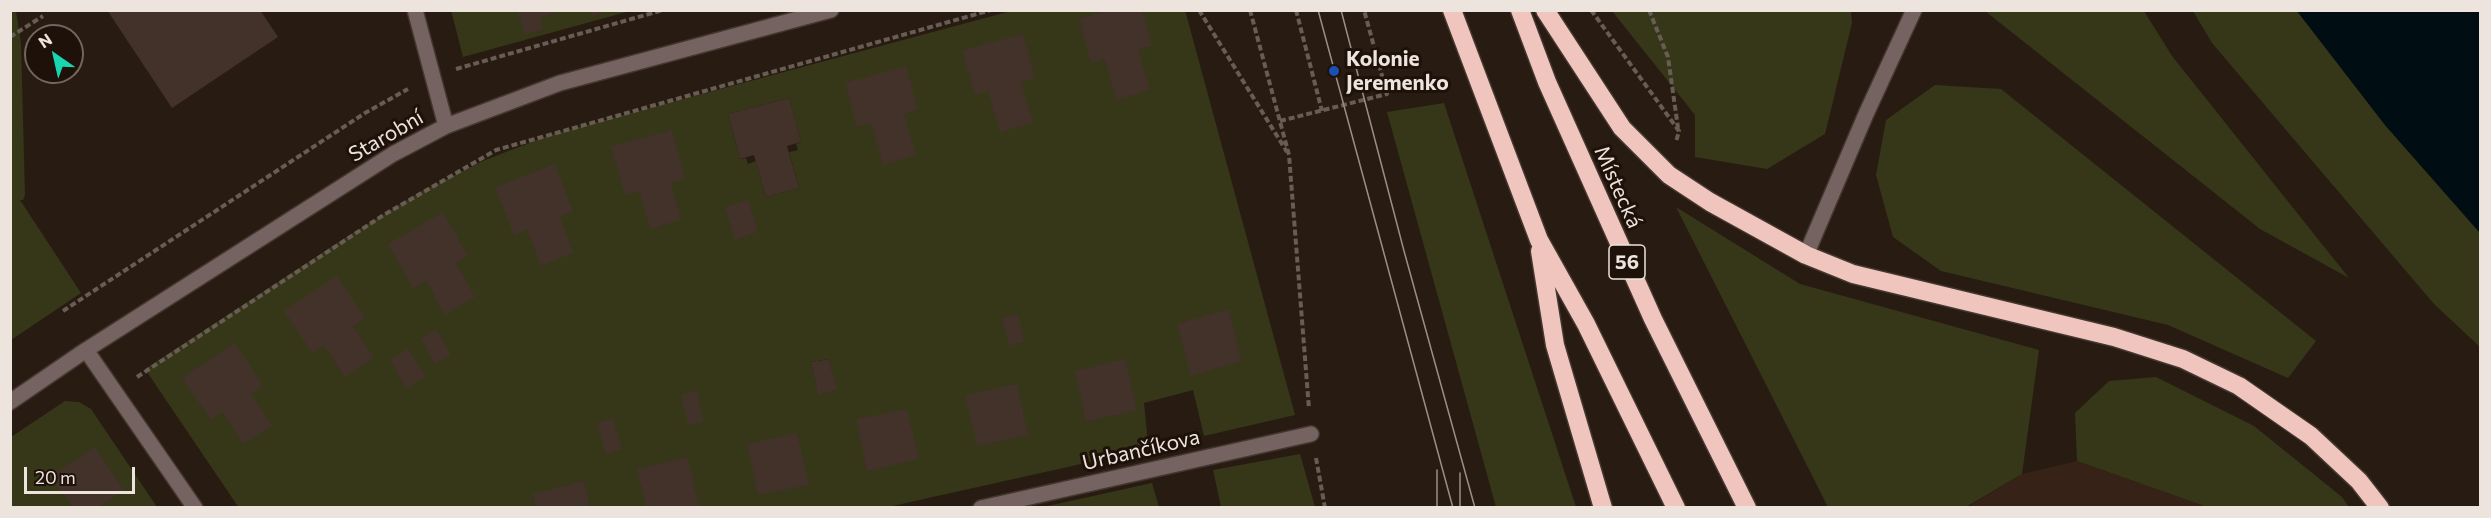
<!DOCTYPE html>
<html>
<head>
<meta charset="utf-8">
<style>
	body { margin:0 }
	#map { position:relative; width:2491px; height:518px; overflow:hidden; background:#281b12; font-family:Commissioner,sans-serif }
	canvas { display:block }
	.frame { position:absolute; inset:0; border:12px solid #eee4de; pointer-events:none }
	.north { position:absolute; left:24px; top:24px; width:60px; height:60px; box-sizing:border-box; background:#1e1109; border:2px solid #71655e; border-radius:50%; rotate:326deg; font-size:16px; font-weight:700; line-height:24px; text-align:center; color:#eee4de }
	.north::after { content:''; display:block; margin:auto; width:21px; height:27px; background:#1ad5b2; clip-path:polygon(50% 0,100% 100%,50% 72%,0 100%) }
	.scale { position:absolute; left:24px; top:467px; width:111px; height:27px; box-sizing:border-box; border:3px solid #eee4de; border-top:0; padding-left:8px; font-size:18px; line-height:21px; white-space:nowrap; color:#eee4de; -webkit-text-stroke:4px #1e1109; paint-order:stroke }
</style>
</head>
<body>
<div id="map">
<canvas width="2491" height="518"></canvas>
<div class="frame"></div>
<div class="north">N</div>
<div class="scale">20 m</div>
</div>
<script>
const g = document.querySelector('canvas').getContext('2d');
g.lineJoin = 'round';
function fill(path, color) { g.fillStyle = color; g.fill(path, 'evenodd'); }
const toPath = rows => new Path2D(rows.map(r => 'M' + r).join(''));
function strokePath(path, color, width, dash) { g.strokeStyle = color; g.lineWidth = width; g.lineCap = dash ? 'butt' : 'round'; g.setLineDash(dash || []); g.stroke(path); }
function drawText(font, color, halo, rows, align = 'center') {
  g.font = font + ' Commissioner,sans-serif'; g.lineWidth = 6; g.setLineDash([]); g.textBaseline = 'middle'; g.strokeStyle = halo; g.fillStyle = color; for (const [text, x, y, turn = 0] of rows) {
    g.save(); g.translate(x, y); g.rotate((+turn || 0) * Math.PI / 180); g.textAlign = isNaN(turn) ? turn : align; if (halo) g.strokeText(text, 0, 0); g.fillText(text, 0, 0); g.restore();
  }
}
fill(toPath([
	[2077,461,2207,507,1966,508,2022,474]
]), '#362216');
fill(toPath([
	[451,10,630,11,463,57],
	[1185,10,1295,415,1204,436,1193,390,1144,403,1148,443,1135,452,888,507,239,508,145,369,348,236,424,190,485,160,553,134,1011,11],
	[789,98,801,142,796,144,798,150,789,152,799,188,766,197,756,161,748,164,746,158,740,159,728,114],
	[829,359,836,390,818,394,811,362],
	[16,11,21,43,25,195,23,200,20,200,81,293,11,340,10,11],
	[1612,11,1851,11,1852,23,1825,134,1767,169,1695,157,1695,115],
	[1985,11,2144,11,2172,56,2349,278,2260,229],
	[2193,11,2297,11,2385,125,2480,233,2480,347,2434,304,2212,43],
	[1935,85,2001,89,2316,341,2288,378,2168,325,1941,271,1893,237,1876,175,1886,120],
	[1444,103,1576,507,1496,507,1387,112],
	[1676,207,1800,284,2039,350,2022,474,1966,507,1828,507],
	[2156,377,2254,426,2342,497,2349,507,2207,507,2077,461,2075,413,2109,381],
	[65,401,79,402,91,409,157,507,11,508,11,437],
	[1300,454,1315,507,1221,507,1213,470],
	[1152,483,1159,507,1043,507]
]), '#353718');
fill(toPath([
	[2297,11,2480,11,2480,233,2385,125]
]), '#000e14');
fill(toPath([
	[107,10,260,10,278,37,172,108],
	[517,10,563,10,563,11,540,17,543,29,525,34],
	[591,10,608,10,608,11,592,16],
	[1108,10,1142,10,1152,46,1138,50,1150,90,1116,100,1105,59,1091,63,1079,19],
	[1023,34,1035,78,1021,82,1033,123,1000,132,988,91,975,95,962,50],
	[906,66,918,110,904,114,916,155,883,165,871,123,857,127,845,83],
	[789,98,801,142,787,146,799,188,766,197,754,155,740,159,728,114],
	[672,130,685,179,671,183,681,220,650,229,639,191,625,195,611,146],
	[555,164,573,212,560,217,573,253,541,266,527,230,514,235,495,187],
	[748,200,758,232,735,240,725,207],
	[443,212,468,256,456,263,475,297,445,315,426,281,413,288,388,244],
	[337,276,365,318,353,326,374,358,345,377,324,345,312,353,284,311],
	[1229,309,1241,361,1191,376,1177,324],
	[1018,314,1024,342,1009,346,1002,318],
	[436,329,451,355,435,364,421,338],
	[235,343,263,386,251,394,272,425,244,444,222,412,211,420,182,378],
	[408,348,426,377,406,388,390,360],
	[829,359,837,390,818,395,811,362],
	[1125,359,1137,410,1086,422,1075,371],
	[1017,384,1028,435,977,446,965,395],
	[697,391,703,421,688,425,681,395],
	[907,409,919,459,867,471,856,419],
	[613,418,622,449,606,454,597,423],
	[797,433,809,485,758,495,747,444],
	[95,447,124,490,98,508,73,508,51,476],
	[688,457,699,508,646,508,637,469],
	[584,481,590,508,536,508,533,494]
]), '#42322a');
const minor = toPath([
	[415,10,446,126],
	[1806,255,1866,114,1914,10],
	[86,350,195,508],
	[10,402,86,350,393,154,446,126,560,83,831,10],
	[981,508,1311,434]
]);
const highway = toPath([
	[1452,10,1539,240,1586,324,1676,508],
	[1520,10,1547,82,1653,319,1747,508],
	[1545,10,1622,128,1669,175,1710,202,1806,255,1853,274,2114,337,2183,359,2239,386,2311,436,2359,481,2380,508],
	[1540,251,1555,345,1603,508]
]);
strokePath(minor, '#44372f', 18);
strokePath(highway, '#44372f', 21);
strokePath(toPath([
	[1199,10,1287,152],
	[1250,10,1289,155,1309,409],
	[1296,10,1322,111],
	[1591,10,1679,131,1676,142],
	[1649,10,1668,57,1678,128],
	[10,37,43,16],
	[456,69,663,10],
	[1280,121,1387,94,1364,10],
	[63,311,365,113,408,89],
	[137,377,382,216,496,150,991,10],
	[1316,458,1325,508]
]), '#685c54', 4, [6, 3]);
strokePath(minor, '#746360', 15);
strokePath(highway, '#efc5be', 18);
strokePath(toPath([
	[1318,10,1453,508],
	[1341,10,1404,251,1475,508],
	[1437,470,1437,508],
	[1460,508,1460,473]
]), '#9a8f88', 1.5);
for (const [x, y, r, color] of [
	[1334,71,6,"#1a4fb4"]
]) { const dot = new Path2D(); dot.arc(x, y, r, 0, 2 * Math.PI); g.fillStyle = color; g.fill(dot); strokePath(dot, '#1e1109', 2); }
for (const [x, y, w] of [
	[1627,262,36]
]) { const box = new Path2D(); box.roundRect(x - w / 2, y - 17, w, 34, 4.5); g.fillStyle = '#1e1109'; g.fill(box); strokePath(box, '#eee4de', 1.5); }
drawText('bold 20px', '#eee4de', null, [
	["56",1627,262]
]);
drawText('bold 21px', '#eee4de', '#1e1109', [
	["Kolonie",1346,59],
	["Jeremenko",1346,83]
], 'left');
drawText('21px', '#eee4de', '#1e1109', [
	["Starobní",386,136,-30],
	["Místecká",1618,187,66],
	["Urbančíkova",1141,450,-13]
]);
</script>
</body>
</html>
